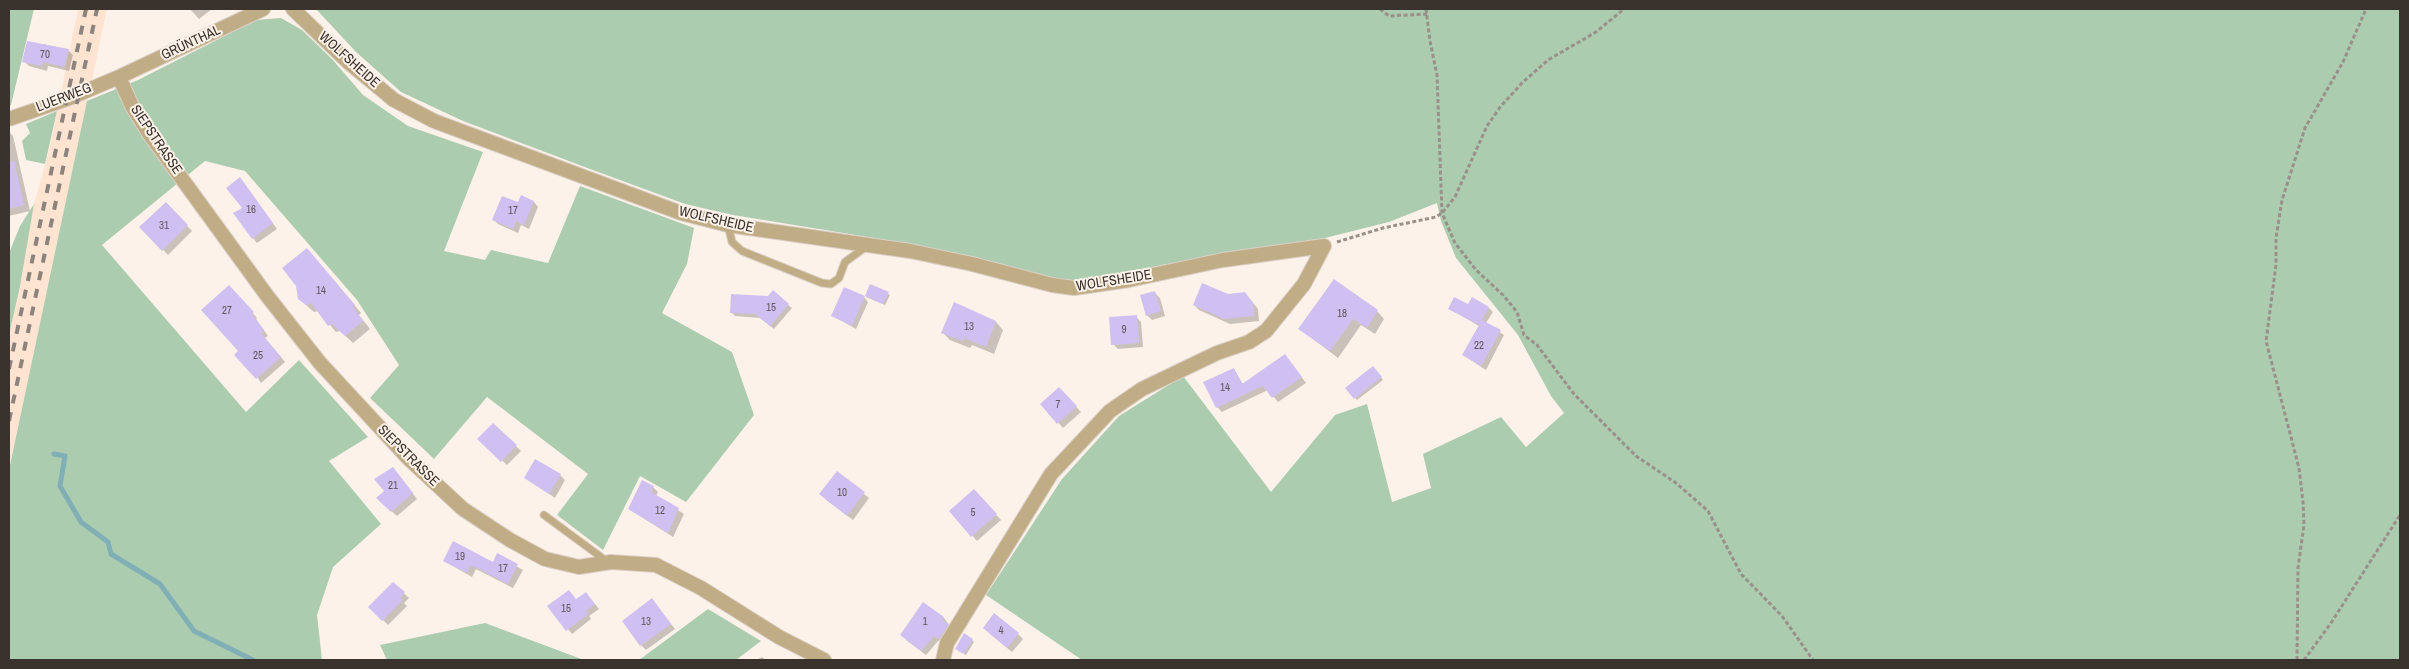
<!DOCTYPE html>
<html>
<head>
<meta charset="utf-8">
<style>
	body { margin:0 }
	#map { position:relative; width:2409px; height:669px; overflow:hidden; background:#fdf2e9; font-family:"Archivo Narrow",sans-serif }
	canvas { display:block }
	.frame { position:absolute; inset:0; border:10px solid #3a322d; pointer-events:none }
</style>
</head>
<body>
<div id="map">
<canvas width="2409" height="669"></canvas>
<div class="frame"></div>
</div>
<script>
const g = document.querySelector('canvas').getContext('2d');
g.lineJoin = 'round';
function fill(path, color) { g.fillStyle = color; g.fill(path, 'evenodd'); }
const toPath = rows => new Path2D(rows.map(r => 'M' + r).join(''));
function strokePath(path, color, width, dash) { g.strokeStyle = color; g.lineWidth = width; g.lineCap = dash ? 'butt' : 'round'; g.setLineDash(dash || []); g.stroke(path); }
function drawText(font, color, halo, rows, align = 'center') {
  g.font = font + ' "Archivo Narrow",sans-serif'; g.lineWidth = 4; g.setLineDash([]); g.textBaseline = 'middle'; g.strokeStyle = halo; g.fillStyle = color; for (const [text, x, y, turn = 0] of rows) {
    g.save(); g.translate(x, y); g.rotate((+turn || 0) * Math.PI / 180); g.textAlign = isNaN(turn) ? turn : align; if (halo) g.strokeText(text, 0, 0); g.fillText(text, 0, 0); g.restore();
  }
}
fill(toPath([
	[78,9,107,9,9,470,9,335,34,204,49,150]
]), '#ffe4d2');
fill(toPath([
	[9,9,34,9,11,105,9,106],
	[316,9,2400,9,2400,660,1082,660,986,595,1062,479,1119,416,1183,376,1271,492,1335,415,1367,404,1392,502,1431,488,1423,454,1501,417,1526,447,1564,413,1551,396,1518,335,1456,258,1441,221,1437,203,1389,222,1325,238,1221,254,1077,281,1052,279,975,257,917,245,733,215,685,204,590,169,463,121,401,92,356,52],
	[281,18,302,30,332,59,363,95,408,126,483,152,444,251,485,260,491,250,548,263,580,186,694,228,687,264,662,313,732,352,754,415,686,502,640,476,603,550,557,515,588,474,487,397,434,459,370,398,399,365,357,300,245,171,205,161,102,245,246,412,299,360,368,437,329,461,381,524,333,567,317,615,322,660,9,660,9,470,87,101,138,80,256,20],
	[57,111,45,164,26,160,22,141,30,133,26,124],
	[34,204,20,286,9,335,9,253,20,226],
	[708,609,761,641,736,660,639,660],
	[485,623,584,660,387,660,380,645]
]), '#acccb0');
fill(toPath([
	[190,9,212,9,199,19],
	[43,44,68,50,73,55,69,71,48,66,47,71,29,66,24,61],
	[9,132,13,136,30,211,9,216],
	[240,178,277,229,257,243,253,238],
	[534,202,538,207,529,229,521,225,518,233,498,224,493,219,518,204],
	[166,204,192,231,168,255,141,227],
	[307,249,361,313,359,315,370,329,353,343,340,331,336,332,318,311,314,312,299,299],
	[871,285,890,295,885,305,866,297],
	[233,291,257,318,256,319,268,336,265,338,285,362,261,383,240,351],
	[1155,293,1160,298,1165,316,1152,320,1147,315],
	[1227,295,1250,299,1258,309,1259,321,1230,324,1199,310,1194,305],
	[864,297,868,302,856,329,833,316],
	[788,305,792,308,774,329,760,318,735,316,731,312],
	[1489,308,1493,312,1486,323,1504,335,1486,370,1463,355,1479,326,1450,309],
	[1377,311,1384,319,1375,334,1361,325,1338,358,1300,329],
	[978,315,996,322,1003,330,994,354,972,345,970,348,950,340,943,333],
	[1136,317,1141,322,1143,347,1118,349,1113,344],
	[1285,355,1306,383,1278,402,1268,390,1222,412,1217,407,1234,370,1243,384],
	[1375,369,1383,380,1357,400,1347,388],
	[1064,394,1081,412,1063,428,1042,405],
	[493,424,521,451,507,465,479,439],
	[837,472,869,498,853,520,825,499],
	[398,474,417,499,397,516,377,498,386,492],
	[560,475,565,480,555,498,526,478],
	[653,487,658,492,656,496,684,514,673,537,629,509],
	[979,496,1001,520,977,541,951,511],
	[497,555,523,570,513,588,476,569,472,577,444,561,493,563],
	[393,583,409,598,404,603,407,606,388,625,370,607],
	[590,598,599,609,589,616,591,619,572,634,549,606],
	[652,600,675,629,646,650,641,645],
	[923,603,944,618,953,630,944,643,939,640,926,655,906,640],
	[989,633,1018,634,1023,639,1012,652],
	[972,640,974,642,966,655,958,651],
	[762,657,766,660,756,660]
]), '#0003');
strokePath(toPath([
	[54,454,65,456,60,486,81,522,108,542,111,554,160,584,194,631,253,660]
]), '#81afb6', 5);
fill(toPath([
	[27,41,69,49,64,67,43,62,42,66,22,62],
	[14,161,24,205,9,209,9,162],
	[240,177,273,223,252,239,233,213,242,208,226,188],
	[521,195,534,201,524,225,516,221,513,229,492,220,502,196,518,202],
	[166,202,188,225,162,251,139,227],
	[307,248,355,305,353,307,363,321,345,336,332,324,328,326,311,303,306,305,298,299,296,286,282,268],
	[1334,279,1378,310,1367,328,1353,319,1330,351,1298,329],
	[1202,283,1228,294,1245,292,1253,303,1254,316,1224,319,1193,305],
	[870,284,889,292,883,304,865,296],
	[229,285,254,312,252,314,264,330,261,333,281,357,256,379,234,355,238,351,201,310],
	[844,287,865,296,852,326,831,316],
	[773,290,789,304,770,326,755,314,730,313,731,294,768,296],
	[1155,291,1161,311,1146,316,1140,295],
	[1454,297,1468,304,1472,297,1489,307,1482,320,1501,330,1481,366,1462,355,1479,325,1448,309],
	[954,302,996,321,986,347,964,338,963,341,941,333],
	[1137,315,1139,343,1111,345,1109,317],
	[1285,354,1302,377,1272,398,1263,386,1216,408,1203,382,1234,368,1242,384],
	[1373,366,1382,377,1354,399,1345,388],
	[1059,387,1077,406,1057,424,1040,404],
	[493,423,517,445,501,462,477,439],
	[535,459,561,474,549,494,524,478],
	[393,467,413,493,391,512,376,498,384,491,374,479],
	[837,471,865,492,847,516,819,494],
	[642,480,654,486,651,492,679,508,668,533,628,509],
	[974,489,997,514,971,537,949,511],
	[453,541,493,562,497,553,518,564,508,584,471,565,467,573,443,561],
	[393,582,405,592,400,598,403,600,382,621,368,607],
	[569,590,576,599,586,592,595,604,586,611,588,614,566,631,547,606],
	[652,598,671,624,640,646,622,621],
	[923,602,944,617,942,620,949,624,939,639,934,636,921,651,900,635],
	[994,613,1019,633,1007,648,983,628],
	[964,633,973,639,964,654,955,649]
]), '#d0c0f1');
const lane = toPath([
	[728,225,732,242,742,251,822,283,831,284,839,278,845,262,867,246],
	[544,515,601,557,603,563]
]);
const street = toPath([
	[293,9,347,61,394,100,434,121,681,213,728,225,910,251,972,264,1052,285,1074,288,1129,280,1223,260,1324,246,1304,284,1266,331,1249,342,1217,353,1142,389,1110,411,1051,474,947,643,943,660],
	[119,77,132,106,150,135,268,297,320,363,409,459,463,509,510,540,545,559,579,567,611,562,656,565,701,588,779,637,824,660],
	[9,119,67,99,119,77,263,9]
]);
strokePath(lane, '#dacfc7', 9);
strokePath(street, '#dacfc7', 16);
strokePath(toPath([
	[1380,9,1389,16,1427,14],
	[1426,9,1430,41,1437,75,1442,213,1455,243,1476,270,1503,295,1517,312,1524,335,1537,345,1574,394,1636,456,1676,483,1708,511,1741,574,1782,616,1813,660],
	[1337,242,1383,228,1436,217,1442,213,1455,197,1487,126,1501,106,1522,83,1548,60,1596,32,1624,9],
	[2297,660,2298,568,2304,525,2303,502,2299,468,2266,341,2276,265,2276,238,2282,200,2305,128,2343,62,2366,9],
	[2304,660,2331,623,2400,515]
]), '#999089', 3, [4, 2.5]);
strokePath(lane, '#c1ad85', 7);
strokePath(street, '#c1ad85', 14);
strokePath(toPath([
	[9,369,86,9],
	[9,421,97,9]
]), '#8c837c', 4, [9, 9]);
drawText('11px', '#60565e', null, [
	["70",45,55],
	["16",251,210],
	["17",513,211],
	["31",164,226],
	["14",321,291],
	["15",771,308],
	["27",227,311],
	["18",1342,314],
	["13",969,327],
	["9",1124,330],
	["22",1479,346],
	["25",258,356],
	["14",1225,388],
	["7",1058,405],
	["21",393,486],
	["10",842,493],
	["12",660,511],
	["5",973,513],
	["19",460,557],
	["17",503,569],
	["15",566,609],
	["13",646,622],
	["1",925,622],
	["4",1001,631]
]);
drawText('14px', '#3a322d', '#fdf2e9', [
	["GRÜNTHAL",191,43,-25],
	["WOLFSHEIDE",349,60,42],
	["LUERWEG",64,98,-21],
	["SIEPSTRASSE",156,140,56],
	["WOLFSHEIDE",716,220,13],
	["WOLFSHEIDE",1114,281,-9],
	["SIEPSTRASSE",408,456,45]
]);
</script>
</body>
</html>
